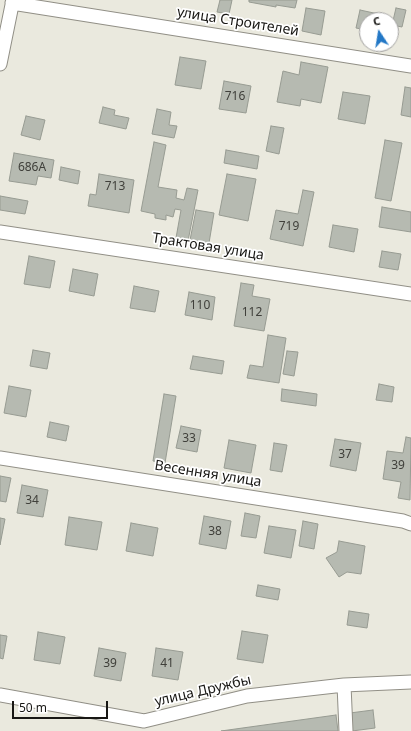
<!DOCTYPE html>
<html>
<head>
<meta charset="utf-8">
<style>
	body { margin:0 }
	#map { position:relative; width:411px; height:731px; overflow:hidden; background:#eae9de; font-family:"Noto Sans",sans-serif }
	canvas { display:block }
	.north { position:absolute; left:359px; top:12px; width:40px; height:40px; box-sizing:border-box; background:#fff; border:1px solid #a3a2a1; border-radius:50%; rotate:348deg; font-size:11px; font-weight:700; line-height:16px; text-align:center; color:#181714 }
	.north::after { content:''; display:block; margin:auto; width:14px; height:18px; background:#2378c6; clip-path:polygon(50% 0,100% 100%,50% 72%,0 100%) }
	.scale { position:absolute; left:12px; top:701px; width:96px; height:18px; box-sizing:border-box; border:2px solid #181714; border-top:0; padding-left:5px; font-size:12px; line-height:14px; white-space:nowrap; color:#181714; -webkit-text-stroke:3px #fff; paint-order:stroke }
</style>
</head>
<body>
<div id="map">
<canvas width="411" height="731"></canvas>
<div class="north">С</div>
<div class="scale">50 m</div>
</div>
<script>
const g = document.querySelector('canvas').getContext('2d');
g.lineJoin = 'round';
function fill(path, color) { g.fillStyle = color; g.fill(path, 'evenodd'); }
const toPath = rows => new Path2D(rows.map(r => 'M' + r).join(''));
function strokePath(path, color, width, dash) { g.strokeStyle = color; g.lineWidth = width; g.lineCap = dash ? 'butt' : 'round'; g.setLineDash(dash || []); g.stroke(path); }
function drawText(font, color, halo, rows, align = 'center') {
  g.font = font + ' "Noto Sans",sans-serif'; g.lineWidth = 3.5; g.setLineDash([]); g.textBaseline = 'middle'; g.strokeStyle = halo; g.fillStyle = color; for (const [text, x, y, turn = 0] of rows) {
    g.save(); g.translate(x, y); g.rotate((+turn || 0) * Math.PI / 180); g.textAlign = isNaN(turn) ? turn : align; if (halo) g.strokeText(text, 0, 0); g.fillText(text, 0, 0); g.restore();
  }
}
const building = toPath([
	[220,0,232,0,229,14,217,12,220,0],
	[249,0,297,0,295,8,276,5,276,7,249,2,249,0],
	[306,8,325,11,321,35,302,31,306,8],
	[396,8,406,10,402,27,392,25,396,8],
	[360,10,383,15,382,20,367,20,367,30,356,28,360,10],
	[180,57,206,61,201,89,175,85,180,57],
	[301,62,328,67,321,103,301,99,300,106,277,102,283,71,299,75,301,62],
	[224,81,251,86,246,113,219,109,224,81],
	[405,87,411,88,411,117,401,115,405,87],
	[343,92,370,96,365,124,338,119,343,92],
	[103,107,115,110,114,115,129,118,126,129,99,123,103,107],
	[157,109,171,112,169,125,177,126,174,138,152,134,157,109],
	[26,116,45,120,40,140,21,135,26,116],
	[271,126,284,128,279,154,266,151,271,126],
	[385,140,402,143,391,201,375,198,385,140],
	[154,142,166,145,158,187,177,190,176,198,184,200,187,188,198,190,188,241,176,238,181,210,175,209,173,217,166,215,166,220,155,218,155,214,141,211,154,142],
	[226,150,259,156,257,169,224,163,226,150],
	[14,153,54,160,51,178,38,176,36,185,9,181,14,153],
	[61,167,80,171,78,184,59,180,61,167],
	[99,174,134,180,129,213,88,206,90,194,96,195,99,174],
	[227,174,256,179,248,221,219,215,227,174],
	[303,190,314,192,303,246,270,239,276,210,298,214,303,190],
	[0,196,28,201,25,214,0,210,0,196],
	[382,207,411,212,411,232,379,227,382,207],
	[196,210,214,213,209,243,190,240,196,210],
	[333,225,358,229,354,252,329,247,333,225],
	[382,251,401,254,398,270,379,267,382,251],
	[29,256,55,261,50,288,24,284,29,256],
	[73,269,98,274,94,296,69,291,73,269],
	[241,283,254,285,252,296,270,299,264,331,234,326,241,283],
	[134,286,159,291,155,312,130,308,134,286],
	[189,292,215,297,212,320,185,315,189,292],
	[268,335,286,338,279,383,247,378,250,365,263,367,268,335],
	[33,350,50,353,47,369,30,366,33,350],
	[287,351,298,352,294,376,283,374,287,351],
	[193,356,224,361,222,374,190,369,193,356],
	[379,384,394,387,392,402,376,400,379,384],
	[9,386,31,390,26,417,4,413,9,386],
	[282,389,317,394,316,406,281,401,282,389],
	[164,394,176,396,165,463,153,461,164,394],
	[50,422,69,426,66,441,47,437,50,422],
	[181,426,201,430,197,452,176,448,181,426],
	[406,437,411,438,410,500,398,498,401,482,383,479,387,451,403,453,406,437],
	[335,439,361,443,356,471,330,466,335,439],
	[229,440,256,445,251,473,224,468,229,440],
	[274,443,287,445,282,472,270,470,274,443],
	[0,476,11,478,6,502,0,501,0,476],
	[22,485,48,490,43,517,17,513,22,485],
	[245,513,260,516,256,538,241,536,245,513],
	[204,516,231,521,226,549,199,544,204,516],
	[69,517,102,522,97,550,65,545,69,517],
	[0,518,5,519,0,545,0,518],
	[303,521,318,524,314,549,299,546,303,521],
	[131,523,158,528,153,556,126,551,131,523],
	[269,526,296,530,291,558,264,553,269,526],
	[339,541,365,546,361,574,347,572,339,577,326,558,337,552,339,541],
	[258,585,280,589,278,600,256,596,258,585],
	[349,611,369,614,367,628,347,625,349,611],
	[242,631,268,635,263,663,237,659,242,631],
	[38,632,65,637,60,664,34,660,38,632],
	[0,635,7,636,3,659,0,658,0,635],
	[99,648,126,653,121,681,94,676,99,648],
	[156,648,183,652,178,680,152,676,156,648],
	[373,710,375,728,352,731,350,713,373,710],
	[336,715,338,731,221,731,336,715]
]);
fill(building, '#b6bab1');
strokePath(building, '#979b92', 1);
const minor = toPath([
	[12,3,411,66],
	[0,64,13,0],
	[0,232,411,294],
	[0,458,403,521,411,524],
	[344,685,346,731],
	[0,695,144,721,247,696,344,685,411,682]
]);
strokePath(minor, '#918f86', 15);
strokePath(minor, '#fff', 13);
drawText('12px', '#40403b', null, [
	["716",235,97],
	["686А",32,168],
	["713",115,187],
	["719",289,227],
	["110",200,306],
	["112",252,313],
	["33",189,439],
	["37",345,455],
	["39",398,466],
	["34",32,501],
	["38",215,532],
	["39",110,664],
	["41",167,664]
]);
drawText('14px', '#181714', '#fff', [
	["улица Строителей",238,22,9],
	["Трактовая улица",208,247,9],
	["Весенняя улица",208,474,9],
	["улица Дружбы",203,691,-13]
]);
</script>
</body>
</html>
